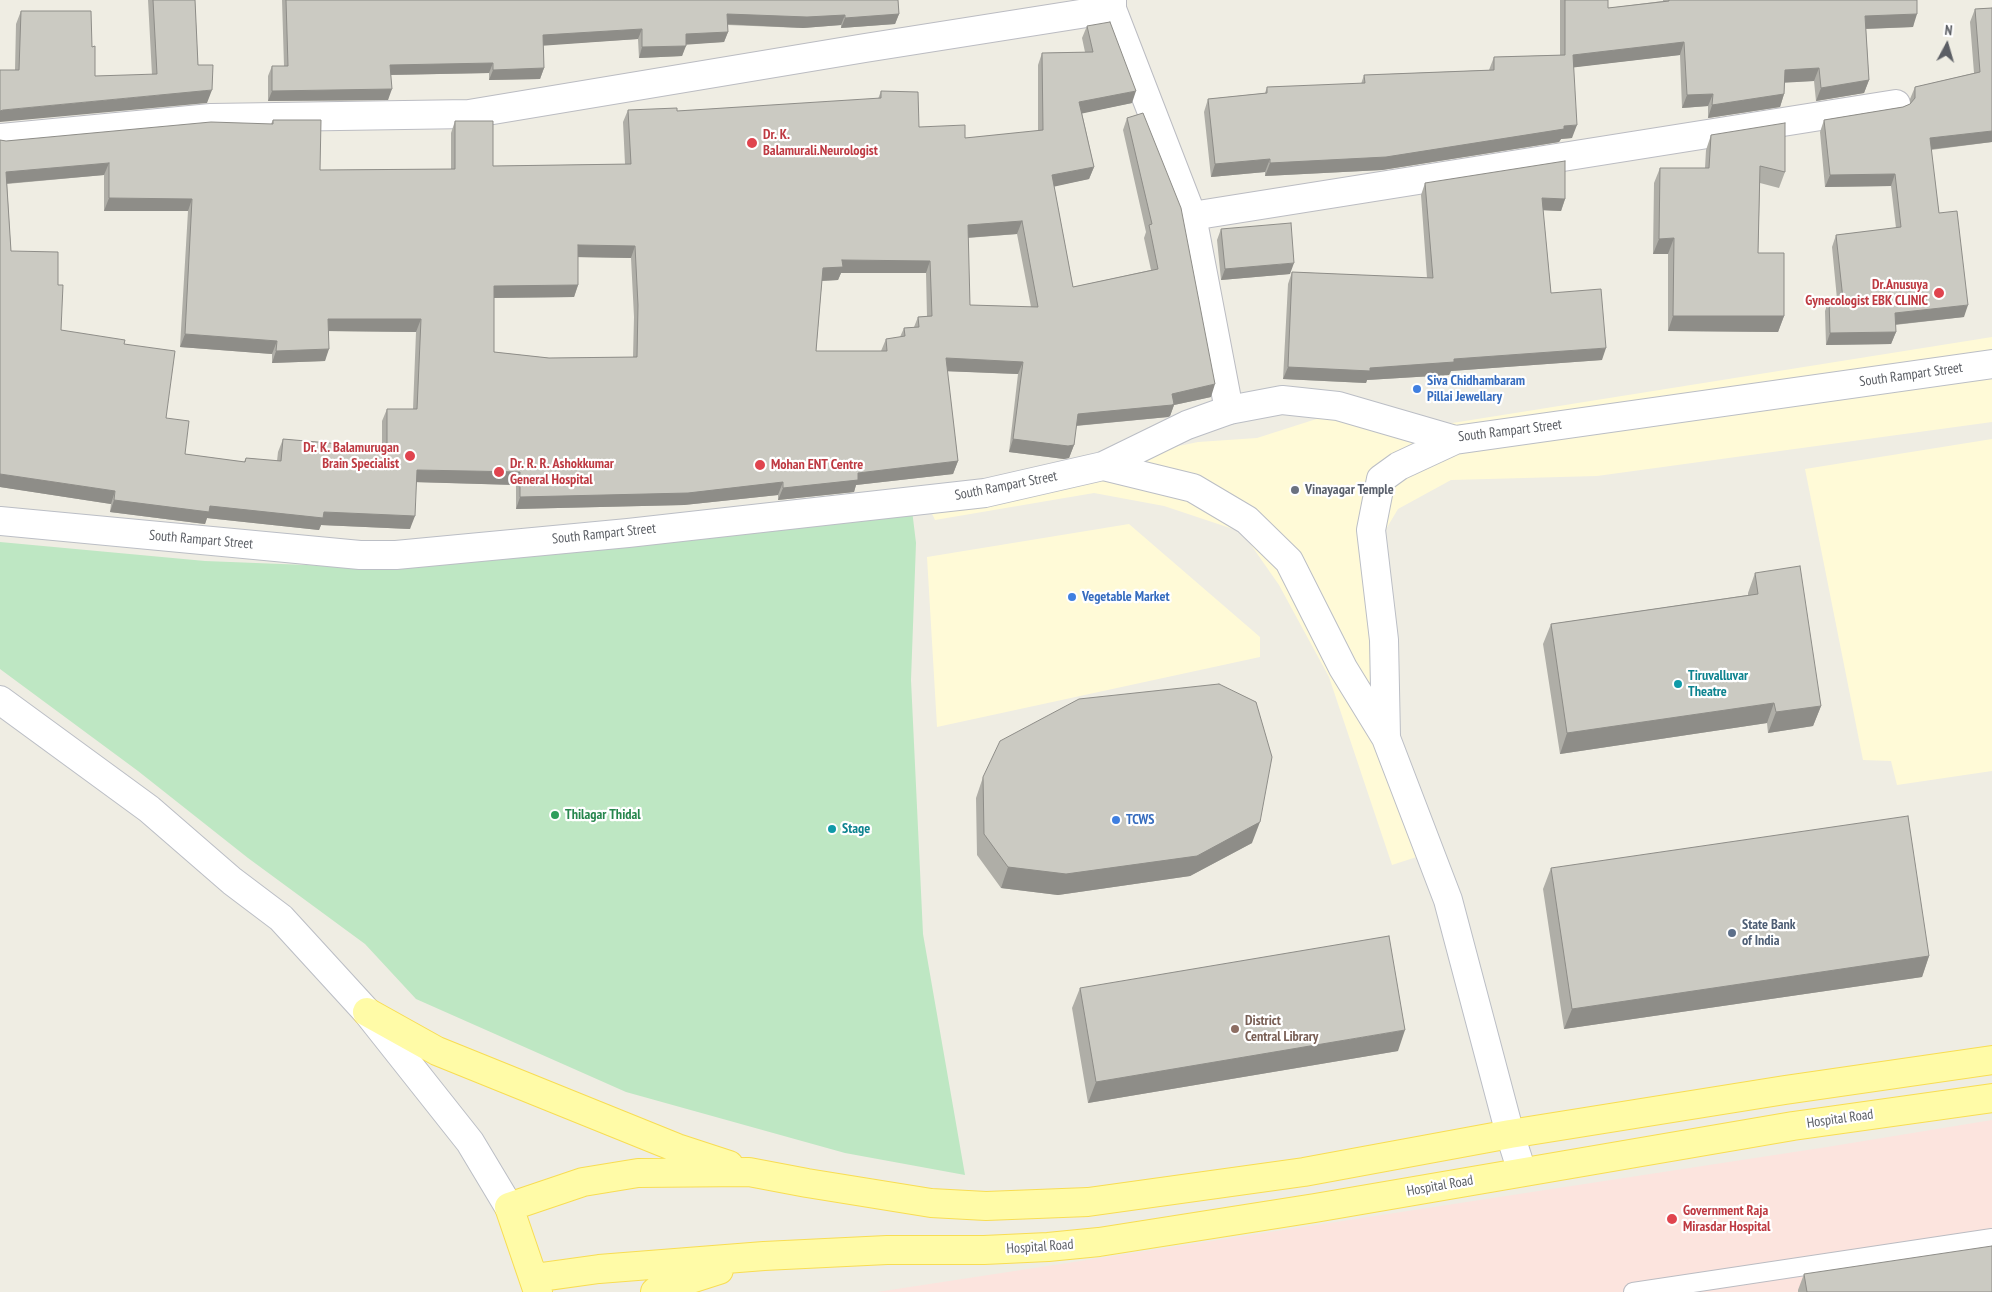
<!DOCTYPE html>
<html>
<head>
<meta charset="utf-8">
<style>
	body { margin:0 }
	#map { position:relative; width:1992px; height:1292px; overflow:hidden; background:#efede3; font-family:"PT Sans Narrow",sans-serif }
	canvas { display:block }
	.north { position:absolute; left:1922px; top:20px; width:50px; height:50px; -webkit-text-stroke:4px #fff; paint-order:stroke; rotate:6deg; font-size:14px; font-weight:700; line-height:20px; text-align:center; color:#5b5e64 }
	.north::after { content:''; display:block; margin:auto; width:18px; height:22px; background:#5b5e64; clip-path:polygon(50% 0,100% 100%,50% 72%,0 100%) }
</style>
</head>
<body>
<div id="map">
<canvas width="1992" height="1292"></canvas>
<div class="north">N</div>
</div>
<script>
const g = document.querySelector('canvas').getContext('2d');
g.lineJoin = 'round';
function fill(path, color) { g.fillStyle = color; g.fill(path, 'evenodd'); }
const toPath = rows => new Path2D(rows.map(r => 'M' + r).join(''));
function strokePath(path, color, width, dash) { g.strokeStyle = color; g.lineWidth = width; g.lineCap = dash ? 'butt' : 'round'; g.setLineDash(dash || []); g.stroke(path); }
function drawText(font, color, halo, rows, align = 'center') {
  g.font = font + ' "PT Sans Narrow",sans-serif'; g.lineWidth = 4.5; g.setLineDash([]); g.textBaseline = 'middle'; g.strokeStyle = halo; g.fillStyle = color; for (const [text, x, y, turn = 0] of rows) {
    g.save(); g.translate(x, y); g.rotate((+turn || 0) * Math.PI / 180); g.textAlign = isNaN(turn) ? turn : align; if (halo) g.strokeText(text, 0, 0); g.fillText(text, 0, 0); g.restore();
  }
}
fill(toPath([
	[1992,337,1992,422,1597,476,1451,480,1398,509,1373,551,1392,725,1438,850,1392,865,1329,677,1279,585,1242,532,1164,506,1094,493,935,520,925,499,1198,442,1257,438,1332,414,1446,424],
	[1992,439,1992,771,1897,785,1891,761,1863,760,1805,469],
	[1129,524,1260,637,1260,657,937,727,927,557]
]), '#fffad7');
fill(toPath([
	[1992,1120,1992,1292,877,1292,1827,1147]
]), '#fce4de');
fill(toPath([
	[912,510,916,543,911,680,923,934,965,1175,845,1153,626,1092,416,999,365,944,248,858,138,771,0,669,0,542,205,561,383,568]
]), '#bee7c3');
const lane = toPath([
	[1633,1292,1992,1238]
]);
const street = toPath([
	[1112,9,1192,216,1229,410],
	[0,138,211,118,469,114,865,48,1112,9,1112,0],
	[1192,216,1896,104]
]);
const secondary = toPath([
	[1103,466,1193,488,1247,520,1289,561,1343,668,1386,738,1448,900,1510,1134,1522,1172],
	[0,521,360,555,396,555,628,533,985,493,1103,466,1187,425,1229,410,1282,400,1338,406,1455,440,1992,364],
	[0,700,149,809,232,881,281,918,367,1012,470,1142,509,1207],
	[1386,737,1384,640,1371,530,1381,479,1399,466,1455,440]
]);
const primary = toPath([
	[367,1012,437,1051,677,1148,729,1165],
	[534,1278,599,1269,764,1256,887,1250,984,1250,1048,1247,1099,1242,1315,1208,1793,1126,1992,1098],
	[538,1292,509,1207,583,1182,638,1173,749,1172,807,1183,931,1203,986,1206,1088,1202,1304,1172,1510,1134,1785,1090,1992,1060],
	[655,1292,659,1289,719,1270]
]);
strokePath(lane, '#bbbcc2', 20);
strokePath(street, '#bbbcc2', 30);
strokePath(secondary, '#bbbec5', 30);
strokePath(primary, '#f8dd53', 30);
strokePath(lane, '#fff', 18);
strokePath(street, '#fff', 28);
strokePath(secondary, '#fff', 28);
strokePath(primary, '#fffba7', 28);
fill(toPath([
	[148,0,195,0,198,65,207,103,15,70,16,24,21,11,92,47,95,76,152,75],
	[282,0,898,0,899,14,895,24,841,28,841,25,803,28,728,25,728,32,724,42,686,44,682,56,639,58,638,39,543,45,544,68,540,79,489,80,489,73,391,75,388,100,268,101,268,76,272,66,284,66],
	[1560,0,1608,0,1608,8,1663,1,1663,0,1917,0,1913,27,1866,29,1869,80,1864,93,1816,101,1814,81,1785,82,1784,94,1780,107,1708,118,1708,106,1682,108,1680,55,1574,67,1572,138,1561,139,1559,142,1382,170,1265,176,1265,172,1211,177,1204,112,1208,99,1265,93,1267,87,1361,84,1364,75,1489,70,1494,57,1560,55],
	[1992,8,1992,142,1931,150,1939,213,1964,317,1895,325,1896,332,1891,344,1826,345,1825,311,1829,299,1837,299,1832,247,1836,235,1896,228,1891,186,1825,187,1820,132,1824,120,1903,107,1910,104,1910,99,1915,87,1974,73,1970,22,1975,9],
	[1087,26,1132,103,1082,113,1094,167,1089,179,1054,186,1073,287,1151,270,1144,238,1146,232,1123,130,1127,118,1211,397,1174,405,1170,416,1168,417,1076,426,1074,445,1069,458,1064,459,1009,452,1018,374,947,371,958,461,953,474,856,485,854,492,778,500,778,495,684,505,516,509,516,485,416,482,410,529,321,525,319,530,207,518,205,524,110,512,111,504,0,487,0,140,6,141,271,124,273,120,320,170,451,169,451,133,455,121,493,166,625,164,623,122,628,110,677,111,878,99,881,91,919,127,965,138,1038,131,1038,65,1042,53,1085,52,1082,38],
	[104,175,104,211,188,211,180,347,272,354,272,363,325,361,329,331,416,332,413,409,387,409,382,421,382,448,283,439,278,452,277,461,246,458,244,462,185,454,124,344,61,330,58,285,11,251,7,184],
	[1017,234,1031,307,970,305,968,238],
	[578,257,631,258,634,317,633,357,549,358,494,352,494,298,574,297,578,285],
	[841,273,926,273,927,316,918,317,914,327,904,328,900,337,886,339,881,351,816,351,822,281,838,280],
	[1711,135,1785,172,1779,188,1760,183,1758,253,1784,316,1778,332,1668,331,1668,254,1653,254,1654,183,1660,168,1705,168,1706,150],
	[1425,183,1565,199,1561,211,1543,210,1551,293,1602,360,1451,371,1449,375,1367,380,1366,383,1283,379,1288,284,1292,272,1427,278,1421,195],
	[1221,229,1290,274,1221,280,1217,240],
	[1755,573,1821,706,1813,726,1768,733,1767,723,1560,754,1543,644,1551,624,1748,595,1748,593],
	[983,777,1252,843,1190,876,1058,895,1001,888,977,855,976,798],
	[1551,868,1929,956,1922,977,1564,1029,1543,889],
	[1080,988,1398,1051,1088,1103,1072,1008],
	[1804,1274,1992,1292,1798,1292,1798,1290]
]), '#afaea7');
fill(toPath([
	[727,14,845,15,841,25,803,28,723,24],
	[899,14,895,24,841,28,845,18],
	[1917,14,1913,27,1860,29,1865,16],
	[642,29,638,39,539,46,543,35],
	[728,32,724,42,682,45,686,34],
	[1684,42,1680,55,1569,68,1573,55],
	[686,46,682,56,639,58,642,47],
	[493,63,489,73,386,75,390,65],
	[544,68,540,79,489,80,493,70],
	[1819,68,1814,81,1780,83,1785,70],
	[1869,80,1864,93,1816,101,1821,88],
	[392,89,388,100,268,101,272,91],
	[212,90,207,103,0,122,0,111,3,110],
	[1136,91,1132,103,1075,115,1079,102],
	[1713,94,1708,106,1682,108,1687,95],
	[1784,94,1780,107,1708,118,1712,105],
	[1577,125,1572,138,1561,139,1559,142,1382,170,1265,176,1270,163,1564,126],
	[1992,131,1992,142,1925,150,1930,138],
	[1270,159,1265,172,1211,177,1215,164],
	[109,163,104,175,1,184,6,172],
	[1094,167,1089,179,1048,188,1052,175],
	[1895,174,1891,186,1825,187,1830,175],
	[109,198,192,199,188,211,104,211],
	[1542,198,1565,199,1561,211,1538,210],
	[1022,221,1017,234,963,238,968,225],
	[1674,238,1668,254,1653,254,1659,239],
	[578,245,635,246,631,258,573,257],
	[842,260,930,261,926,273,841,273,838,280,818,281,823,268],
	[1294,263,1290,274,1221,280,1225,269],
	[578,285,574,297,489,298,494,286],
	[1968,305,1964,317,1891,325,1895,313],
	[1673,316,1784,316,1778,332,1668,331],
	[328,319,421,319,416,332,323,331],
	[1896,332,1891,344,1826,345,1830,333],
	[185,334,277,341,272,354,180,347],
	[1606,348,1602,360,1451,371,1449,375,1367,380,1366,383,1283,379,1288,367,1454,359],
	[329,349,325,361,272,363,276,351],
	[946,358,1023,362,1018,374,941,371],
	[1215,384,1211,397,1174,405,1170,416,1168,417,1073,426,1078,414,1172,394],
	[1013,439,1074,445,1069,458,1064,459,1009,452],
	[958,461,953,474,856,485,854,492,778,500,783,488,858,473],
	[417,470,520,472,516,485,412,482],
	[0,474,115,491,111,504,0,487],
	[783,482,778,495,684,505,516,509,520,497],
	[114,500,324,512,415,516,410,529,321,525,319,530,207,518,205,524,110,512],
	[1774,703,1767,723,1560,754,1567,733],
	[1821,706,1813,726,1768,733,1776,712],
	[1260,822,1252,843,1190,876,1058,895,1001,888,1008,867],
	[1929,956,1922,977,1564,1029,1572,1009],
	[1405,1030,1398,1051,1088,1103,1096,1082]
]), '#8e8d88');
const building = toPath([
	[153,0,195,0,198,65,213,65,212,90,3,110,0,111,0,70,19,70,21,11,91,11,92,47,95,46,95,76,157,74,153,0],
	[286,0,898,0,899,14,845,18,845,15,807,17,727,14,728,32,686,34,686,46,642,47,642,29,543,35,544,68,493,70,493,63,390,65,392,89,272,91,272,66,288,66,286,0],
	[1565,0,1608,0,1608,8,1669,1,1669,0,1917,0,1917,14,1865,16,1869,80,1821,88,1819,68,1785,70,1784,94,1712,105,1713,94,1687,95,1684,42,1573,55,1577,125,1564,126,1564,129,1386,157,1270,163,1270,159,1215,164,1208,99,1267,93,1267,87,1365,83,1364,75,1494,70,1494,57,1565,55,1565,0],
	[1992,8,1992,131,1930,138,1939,213,1957,211,1968,305,1895,313,1896,332,1830,333,1829,299,1843,299,1836,235,1901,227,1895,174,1830,175,1824,120,1903,107,1910,104,1915,98,1915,87,1980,72,1975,9,1992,8],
	[1110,22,1136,91,1079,102,1094,167,1052,175,1073,287,1158,269,1149,225,1152,224,1127,118,1143,113,1181,208,1215,384,1172,394,1174,404,1172,405,1078,414,1074,445,1068,446,1013,439,1023,362,946,358,958,461,858,473,858,480,783,488,783,482,688,493,520,497,520,472,417,470,415,516,324,512,323,518,210,506,209,512,114,500,115,491,0,474,0,140,6,141,211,122,273,124,273,120,321,120,320,170,455,169,455,121,493,121,493,166,631,164,628,110,677,108,677,111,881,98,881,91,918,92,919,127,965,125,965,138,1043,130,1042,53,1093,52,1087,26,1110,22],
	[109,163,109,198,192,199,185,334,277,341,276,351,329,349,328,319,421,319,417,409,387,409,387,448,283,439,281,461,246,458,245,462,185,454,189,421,166,418,175,351,124,344,125,340,61,330,63,285,58,285,58,252,11,251,6,172,109,163],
	[1022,221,1038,307,970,305,968,225,1022,221],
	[578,245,635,246,638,305,637,357,549,358,494,352,494,286,578,285,578,245],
	[842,260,930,261,932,316,918,317,919,327,904,328,905,336,886,339,887,351,816,351,823,268,843,267,842,260],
	[1785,123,1785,172,1760,166,1758,253,1784,253,1784,316,1673,316,1674,238,1659,239,1660,168,1709,168,1711,135,1785,123],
	[1565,161,1565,199,1542,198,1551,293,1601,289,1606,348,1454,359,1454,362,1370,368,1370,371,1288,367,1292,272,1433,278,1425,183,1565,161],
	[1291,223,1294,263,1225,269,1221,229,1291,223],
	[1800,566,1821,706,1776,712,1774,703,1567,733,1551,624,1758,594,1755,573,1800,566],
	[1219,684,1256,702,1272,757,1260,822,1197,856,1066,874,1008,867,984,834,983,777,1000,741,1079,699,1219,684],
	[1908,816,1929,956,1572,1009,1551,868,1908,816],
	[1389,936,1405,1030,1096,1082,1080,988,1389,936],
	[1992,1246,1992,1292,1807,1292,1804,1274,1992,1246]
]);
fill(building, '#cbcac2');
strokePath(building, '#8e8d88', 1);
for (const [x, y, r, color] of [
	[752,143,6,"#e0444e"],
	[1939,293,6,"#e0444e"],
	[1417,389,5,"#3f7fe0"],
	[410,456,6,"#e0444e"],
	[760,465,6,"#e0444e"],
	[499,472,6,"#e0444e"],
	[1295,490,5,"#6b7280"],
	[1072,597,5,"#3f7fe0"],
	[1678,684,5,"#0f9aa8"],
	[555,815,5,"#2e9e5b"],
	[1116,820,5,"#3f7fe0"],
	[832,829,5,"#0f9aa8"],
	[1732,933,5,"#5c6f8a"],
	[1235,1029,5,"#8d6e63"],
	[1672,1219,6,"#e0444e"]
]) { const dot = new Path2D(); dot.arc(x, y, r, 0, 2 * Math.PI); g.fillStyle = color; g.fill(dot); strokePath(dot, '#fff', 2); }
drawText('bold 14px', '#be3a42', '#fff', [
	["Dr. K.",763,135],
	["Balamurali.Neurologist",763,151],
	["Dr.Anusuya",1928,285,"right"],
	["Gynecologist EBK CLINIC",1928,301,"right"],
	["Dr. K. Balamurugan",399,448,"right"],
	["Brain Specialist",399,464,"right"],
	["Dr. R. R. Ashokkumar",510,464],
	["General Hospital",510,480],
	["Mohan ENT Centre",771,465],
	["Government Raja",1683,1211],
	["Mirasdar Hospital",1683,1227]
], 'left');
drawText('14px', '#5b5e64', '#fff', [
	["South Rampart Street",1911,375,-8],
	["South Rampart Street",1510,431,-7],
	["South Rampart Street",1006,486,-11],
	["South Rampart Street",604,534,-6],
	["South Rampart Street",201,540,5],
	["Hospital Road",1840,1119,-8],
	["Hospital Road",1440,1186,-10],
	["Hospital Road",1040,1247,-4]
]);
drawText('bold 14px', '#366cbe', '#fff', [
	["Siva Chidhambaram",1427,381],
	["Pillai Jewellary",1427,397],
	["Vegetable Market",1082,597],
	["TCWS",1126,820]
], 'left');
drawText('bold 14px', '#5b616d', '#fff', [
	["Vinayagar Temple",1305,490]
], 'left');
drawText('bold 14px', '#0d838f', '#fff', [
	["Tiruvalluvar",1688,676],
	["Theatre",1688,692],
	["Stage",842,829]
], 'left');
drawText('bold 14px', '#27864d', '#fff', [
	["Thilagar Thidal",565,815]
], 'left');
drawText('bold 14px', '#4e5e75', '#fff', [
	["State Bank",1742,925],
	["of India",1742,941]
], 'left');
drawText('bold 14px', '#785e54', '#fff', [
	["District",1245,1021],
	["Central Library",1245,1037]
], 'left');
</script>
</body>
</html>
